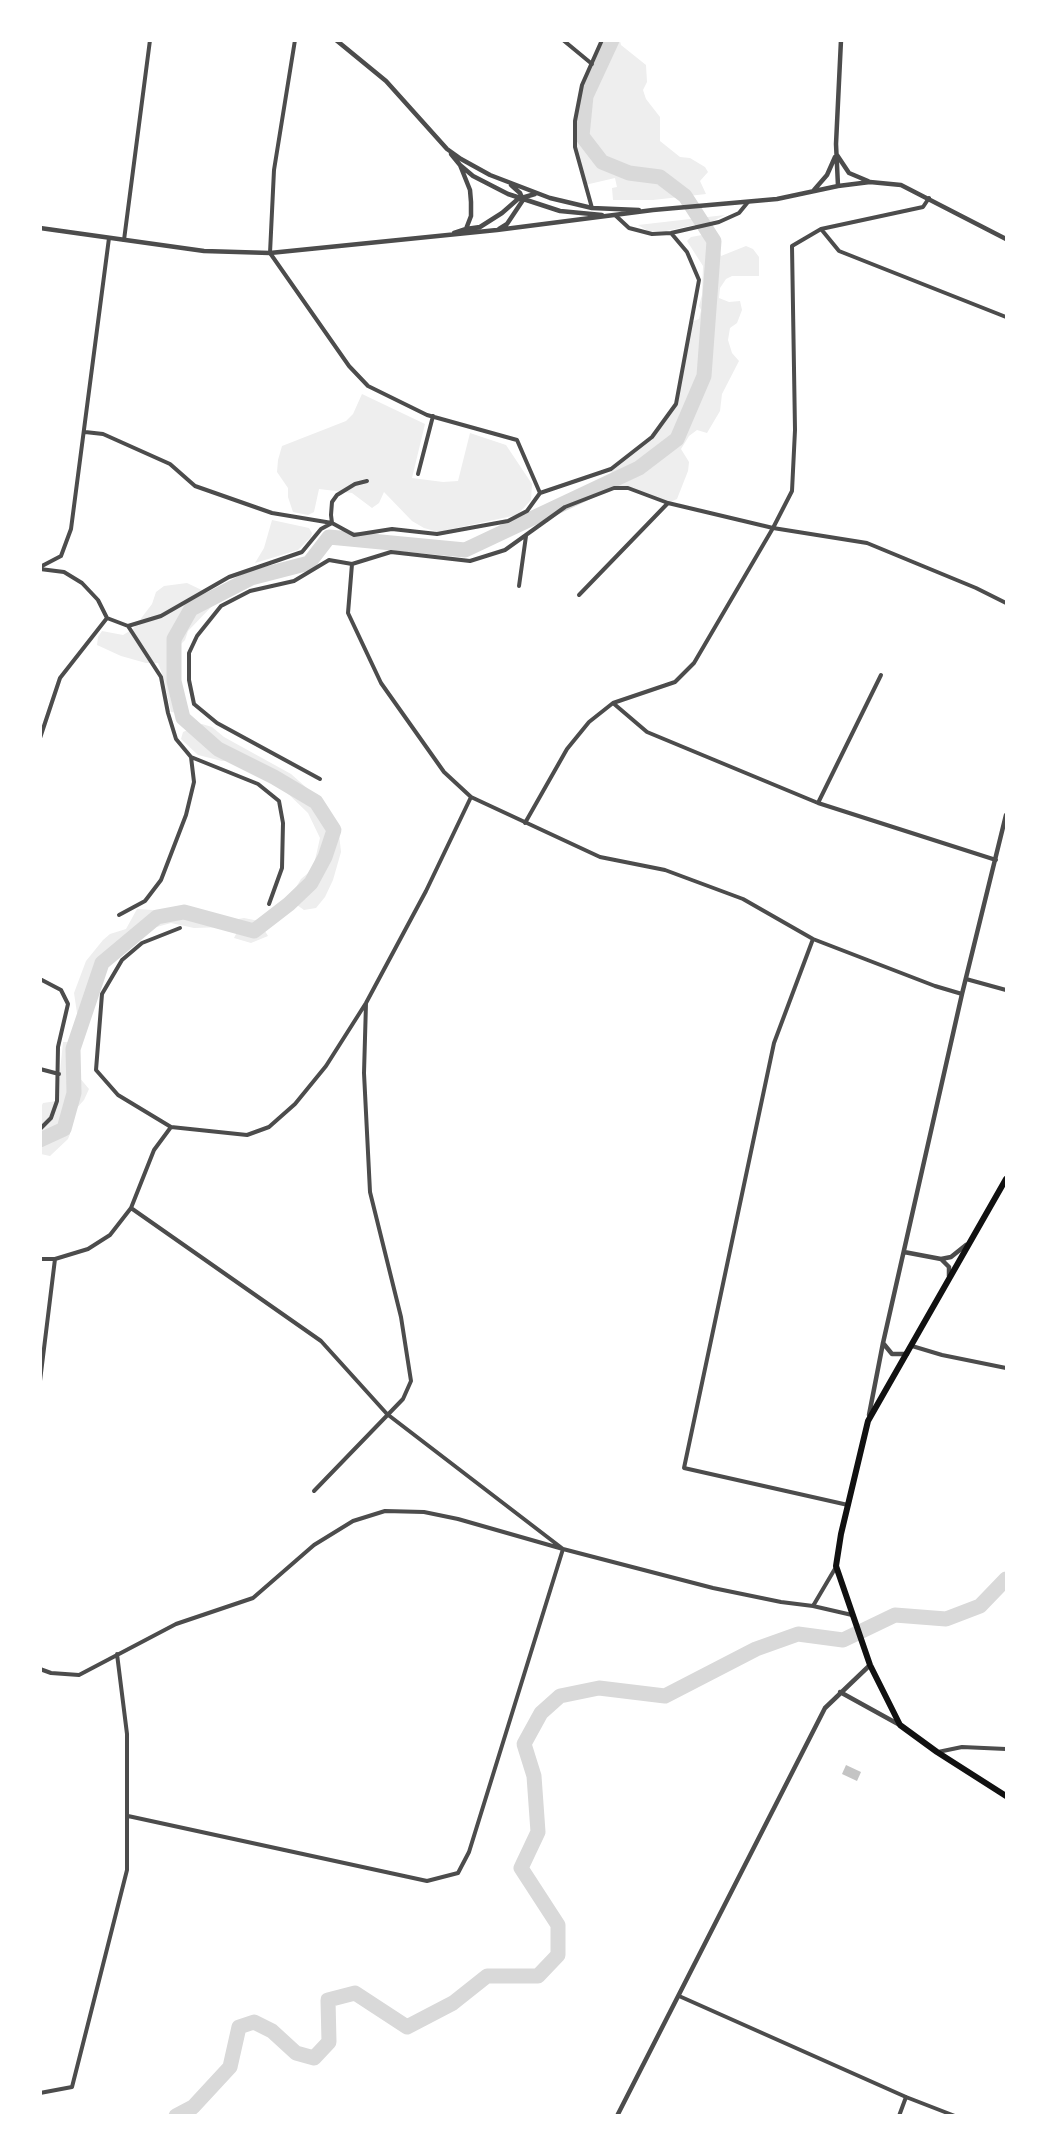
<!DOCTYPE html>
<html>
<head>
<meta charset="utf-8">
<style>
	body { margin:0 }
	#map { position:relative; width:1047px; height:2156px; overflow:hidden; background:#fff; font-family:Commissioner,sans-serif }
	canvas { display:block }
	.frame { position:absolute; inset:0; border:42px solid #fff; pointer-events:none }
</style>
</head>
<body>
<div id="map">
<canvas width="1047" height="2156"></canvas>
<div class="frame"></div>
</div>
<script>
const g = document.querySelector('canvas').getContext('2d');
g.lineJoin = 'round';
function fill(path, color) { g.fillStyle = color; g.fill(path, 'evenodd'); }
const toPath = rows => new Path2D(rows.map(r => 'M' + r).join(''));
function strokePath(path, color, width, dash) { g.strokeStyle = color; g.lineWidth = width; g.lineCap = dash ? 'butt' : 'round'; g.setLineDash(dash || []); g.stroke(path); }
fill(toPath([
	[602,41,620,41,621,45,646,65,647,82,643,90,646,99,660,117,660,141,680,157,690,158,705,167,708,172,700,181,706,194,653,200,613,200,612,188,617,187,615,178,585,185,575,147,575,121,582,85],
	[725,215,713,221,666,231,648,231,638,225],
	[713,233,721,256,746,246,753,249,759,257,759,276,732,276,726,279,720,288,719,298,729,302,740,301,742,310,737,323,730,328,728,340,732,353,739,361,722,394,720,411,707,433,697,430,689,436,681,449,689,462,688,471,677,499,668,503,628,488,614,488,611,469,652,437,676,404,691,322,699,319,701,310,699,306,702,295,703,266,687,241,691,237],
	[362,394,425,424,412,478,443,482,458,481,470,433,506,445,532,484,531,500,517,515,438,532,424,528,412,521,384,492,379,503,372,508,352,493,319,489,314,512,308,515,293,512,288,497,288,488,277,472,278,460,282,446,346,421,353,414],
	[272,520,309,528,312,533,311,537,298,550,255,563,264,548],
	[187,583,210,594,216,602,188,631,185,640,180,645,178,671,185,702,185,714,171,712,164,679,158,663,146,663,121,656,97,645,98,637,102,631,123,635,133,629,152,604,156,592,164,586],
	[202,724,212,727,224,737,291,774,326,805,338,825,341,852,333,880,325,897,316,908,304,910,297,905,292,894,301,879,313,869,320,838,308,813,281,787,279,776,259,762,244,758,222,761,198,755,181,739,183,732],
	[137,909,184,912,222,922,244,918,259,921,268,936,251,943,234,938,237,932,226,927,194,928,171,923,153,928,139,936,114,957,105,970,98,985,91,1005,91,1019,85,1022,77,1013,74,993,86,961,103,940,110,934,126,929],
	[63,1042,71,1042,78,1054,79,1077,89,1089,84,1100,75,1110,70,1122,70,1134,68,1139,50,1156,41,1154,41,1107,43,1103,57,1101]
]), '#eee');
strokePath(toPath([
	[40,1140,64,1129,74,1093,73,1049,102,963,157,917,184,912,254,931,289,904,311,883,325,857,334,830,316,802,274,777,218,749,183,718,174,681,174,639,191,609,251,578,309,563,329,537,465,550,639,468,677,439,704,376,714,241,685,196,660,177,629,173,602,162,582,136,586,96,612,40],
	[176,2116,193,2107,230,2067,239,2027,254,2022,272,2031,296,2053,314,2058,329,2042,328,2000,355,1993,407,2027,453,2003,487,1976,538,1976,558,1955,558,1925,521,1868,538,1832,534,1776,524,1744,541,1713,560,1696,599,1688,665,1696,756,1649,798,1634,843,1640,895,1615,946,1619,980,1606,1006,1579]
]), '#d9d9d9', 15);
fill(toPath([
	[846,1765,861,1772,857,1781,842,1774]
]), '#c4c4c4');
strokePath(toPath([
	[295,40,274,170,270,253,349,366,368,386,427,415,517,440,540,493,527,511,508,521,437,534,392,529,354,535,332,523,331,515,332,502,337,495,355,484,367,481],
	[563,40,592,64],
	[592,208,575,147,575,121,582,85,602,40],
	[615,215,629,228,652,234,671,233,719,222,739,213,748,202],
	[821,229,839,251,1006,317],
	[124,240,150,40],
	[85,432,103,434,170,464,195,486,272,513,332,523,321,529,302,552,229,577,161,616,128,626],
	[418,474,433,416],
	[540,493,611,469,652,437,676,404,699,280,687,252,671,233],
	[352,564,348,613,381,683,444,772,471,797,600,857,665,870,743,899,813,939,935,986,962,994],
	[40,567,61,556,71,529,109,238],
	[40,569,64,572,82,583,98,600,107,618,128,626],
	[519,586,526,536],
	[579,595,668,503],
	[613,703,647,732,818,803,996,860],
	[40,738,60,678,107,618],
	[191,757,258,784,279,801,283,823,282,868,269,904],
	[320,779,217,723,194,704,189,680,189,653,197,636,221,606,250,591,294,581,329,560,352,564,391,552,470,561,505,550,565,507,614,488,628,488,668,503,773,528,867,543,976,588,1006,603],
	[818,803,881,675],
	[525,823,567,749,589,722,613,703,675,682,694,663,773,528,792,491,795,430,792,246,821,229,923,207,929,198],
	[119,915,145,901,161,880,186,815,194,782,191,757,176,739,168,713,161,677,128,626],
	[813,939,774,1043,684,1468,848,1505],
	[40,979,61,990,68,1004,58,1047,57,1101,51,1118,40,1129],
	[966,979,1006,990],
	[40,1069,59,1074],
	[171,1127,118,1095,96,1070,102,994,122,960,142,943,180,928],
	[40,1259,55,1259,88,1249,110,1235,131,1208,154,1150,171,1127,247,1135,269,1127,295,1104,326,1066,366,1003,426,891,471,797],
	[912,1346,942,1355,1006,1368],
	[40,1381,55,1259],
	[314,1491,403,1399,411,1381,401,1317,370,1192,364,1073,366,1003],
	[813,1606,852,1615],
	[40,1669,51,1673,79,1675,176,1624,253,1598,314,1545,353,1521,385,1511,424,1512,458,1519,563,1549,713,1588,781,1602,813,1606,836,1567],
	[938,1752,962,1747,1006,1749],
	[128,1816,427,1881,458,1873,469,1852,563,1549,387,1414,321,1341,131,1208],
	[679,1996,906,2097,955,2116],
	[40,2093,72,2087,127,1870,127,1734,117,1654],
	[899,2116,906,2097]
]), '#4c4c4c', 4);
strokePath(toPath([
	[336,40,386,81,447,149,461,159,490,175,550,198,592,208,639,210],
	[451,154,460,165,470,190,471,202,471,216,466,229,454,233],
	[837,155,849,173,868,181],
	[460,165,473,176,508,194,560,211,602,215],
	[838,186,836,144,841,40],
	[814,190,827,175,835,157],
	[40,228,204,251,270,253,497,230,653,210,777,199,838,186,870,182,901,185,1006,239],
	[466,229,480,227,502,213,518,199,535,194],
	[499,229,507,224,523,200,520,193,511,185],
	[904,1252,941,1259,949,1267,949,1276],
	[941,1259,951,1257,966,1245],
	[883,1343,892,1354,907,1354],
	[869,1415,883,1343,962,994,1006,815],
	[840,1692,898,1724],
	[617,2116,825,1708,870,1665]
]), '#4c4c4c', 4.5);
strokePath(toPath([
	[1006,1179,868,1421,841,1534,836,1566,870,1665,900,1725,937,1752,1006,1796]
]), '#111', 6);
</script>
</body>
</html>
